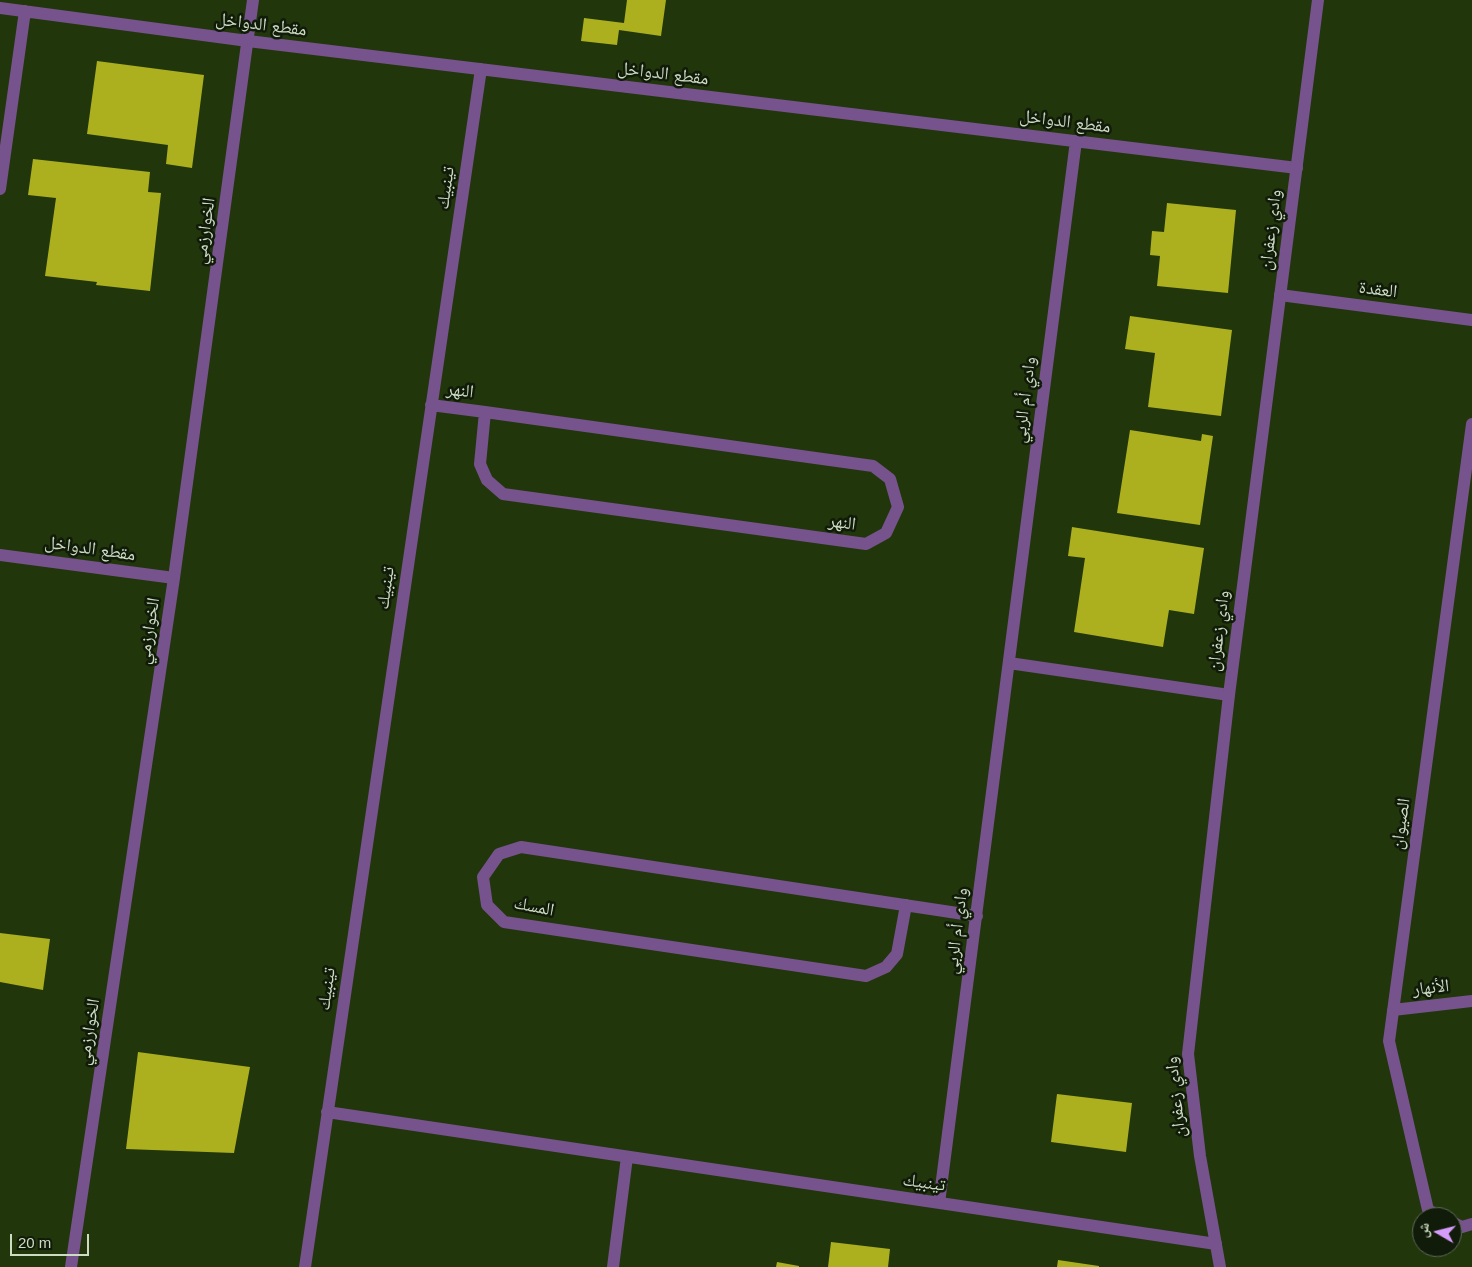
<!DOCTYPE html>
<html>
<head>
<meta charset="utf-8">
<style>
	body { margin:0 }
	#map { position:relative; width:1472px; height:1267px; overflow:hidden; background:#22360c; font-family:Arial,"Noto Naskh Arabic",sans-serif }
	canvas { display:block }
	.north { position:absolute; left:1412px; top:1207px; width:50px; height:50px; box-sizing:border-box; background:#111b09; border:1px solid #5c6853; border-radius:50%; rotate:278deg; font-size:14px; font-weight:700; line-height:20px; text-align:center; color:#cddbc3 }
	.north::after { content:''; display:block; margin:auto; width:18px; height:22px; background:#d59bfb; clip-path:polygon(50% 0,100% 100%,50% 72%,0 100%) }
	.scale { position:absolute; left:10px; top:1234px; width:79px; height:22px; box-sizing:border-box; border:2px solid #cddbc3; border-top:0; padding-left:6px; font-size:15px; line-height:18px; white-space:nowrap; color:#cddbc3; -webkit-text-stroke:4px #111b09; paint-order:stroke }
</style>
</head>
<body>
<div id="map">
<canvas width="1472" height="1267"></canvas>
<div class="north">ش</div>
<div class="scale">20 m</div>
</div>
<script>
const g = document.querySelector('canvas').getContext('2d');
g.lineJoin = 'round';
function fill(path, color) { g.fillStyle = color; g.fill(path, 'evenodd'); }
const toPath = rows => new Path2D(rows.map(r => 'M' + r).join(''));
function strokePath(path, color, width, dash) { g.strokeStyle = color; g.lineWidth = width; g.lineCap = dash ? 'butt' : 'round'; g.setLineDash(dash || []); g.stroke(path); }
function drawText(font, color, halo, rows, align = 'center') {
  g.font = font + ' Arial,"Noto Naskh Arabic",sans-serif'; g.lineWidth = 5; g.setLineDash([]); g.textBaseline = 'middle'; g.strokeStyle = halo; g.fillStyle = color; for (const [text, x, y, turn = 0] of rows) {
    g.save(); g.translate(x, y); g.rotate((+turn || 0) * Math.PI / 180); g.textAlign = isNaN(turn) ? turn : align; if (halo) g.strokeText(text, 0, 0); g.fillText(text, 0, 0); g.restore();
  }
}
fill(toPath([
	[627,0,666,0,661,36,619,30,617,45,581,41,584,18,624,23],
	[97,61,204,75,192,168,166,164,168,145,87,134],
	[33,159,150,172,148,192,161,193,150,291,96,285,97,282,45,276,56,198,28,195],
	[1167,203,1236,210,1228,293,1157,286,1160,256,1150,255,1152,231,1164,232],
	[1130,316,1232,330,1221,416,1148,407,1155,353,1125,349],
	[1130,430,1201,441,1202,434,1213,436,1200,525,1117,513],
	[1072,527,1204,548,1194,614,1169,610,1163,647,1074,632,1085,558,1068,556],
	[0,933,50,939,43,990,0,982],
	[138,1052,250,1067,234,1153,126,1149],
	[1057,1094,1132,1103,1126,1152,1051,1142],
	[831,1242,890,1249,888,1267,828,1267],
	[1058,1260,1099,1266,1099,1267,1057,1267],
	[777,1262,799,1266,799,1267,776,1267]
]), '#acb01e');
strokePath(toPath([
	[0,8,248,41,1297,168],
	[0,189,25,11],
	[1280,295,1472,320],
	[431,405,485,412,873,466,890,479,898,507,886,533,866,544,503,494,487,480,480,464,485,412],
	[0,555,174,578],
	[1009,663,1229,695],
	[906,905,897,954,886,967,866,976,504,922,487,905,483,877,499,854,521,847,977,916],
	[1393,1010,1472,1001],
	[327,1112,1216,1244],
	[939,1203,1076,141],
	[1442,1217,1428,1210,1389,1041,1472,424],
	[1452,1222,1462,1227,1472,1224],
	[71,1267,174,578,253,0],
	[305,1267,481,69],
	[613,1267,627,1157]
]), '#76538c', 12);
strokePath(toPath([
	[1220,1267,1200,1156,1188,1054,1229,695,1318,0]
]), '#76538c', 12);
drawText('18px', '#cddbc3', '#111b09', [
	["مقطع الدواخل",261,25,7],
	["مقطع الدواخل",663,74,7],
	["مقطع الدواخل",1065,122,7],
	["تينبيك",446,188,-82],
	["وادي زعفران",1271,230,-83],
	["الخوارزمي",205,231,-82],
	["العقدة",1378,290,7],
	["النهر",460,391,7],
	["وادي أم الربي",1025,400,-83],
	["النهر",842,523,8],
	["مقطع الدواخل",90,549,8],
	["تينبيك",386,588,-82],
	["الخوارزمي",149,631,-81],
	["وادي زعفران",1219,631,-83],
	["الصيوان",1401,824,-82],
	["المسك",534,907,11],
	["وادي أم الربي",957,931,-83],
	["الأنهار",1431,988,-6],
	["تينبيك",327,989,-82],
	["الخوارزمي",89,1032,-81],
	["وادي زعفران",1176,1097,-96],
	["تينبيك",924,1183,8]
]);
</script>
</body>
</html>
